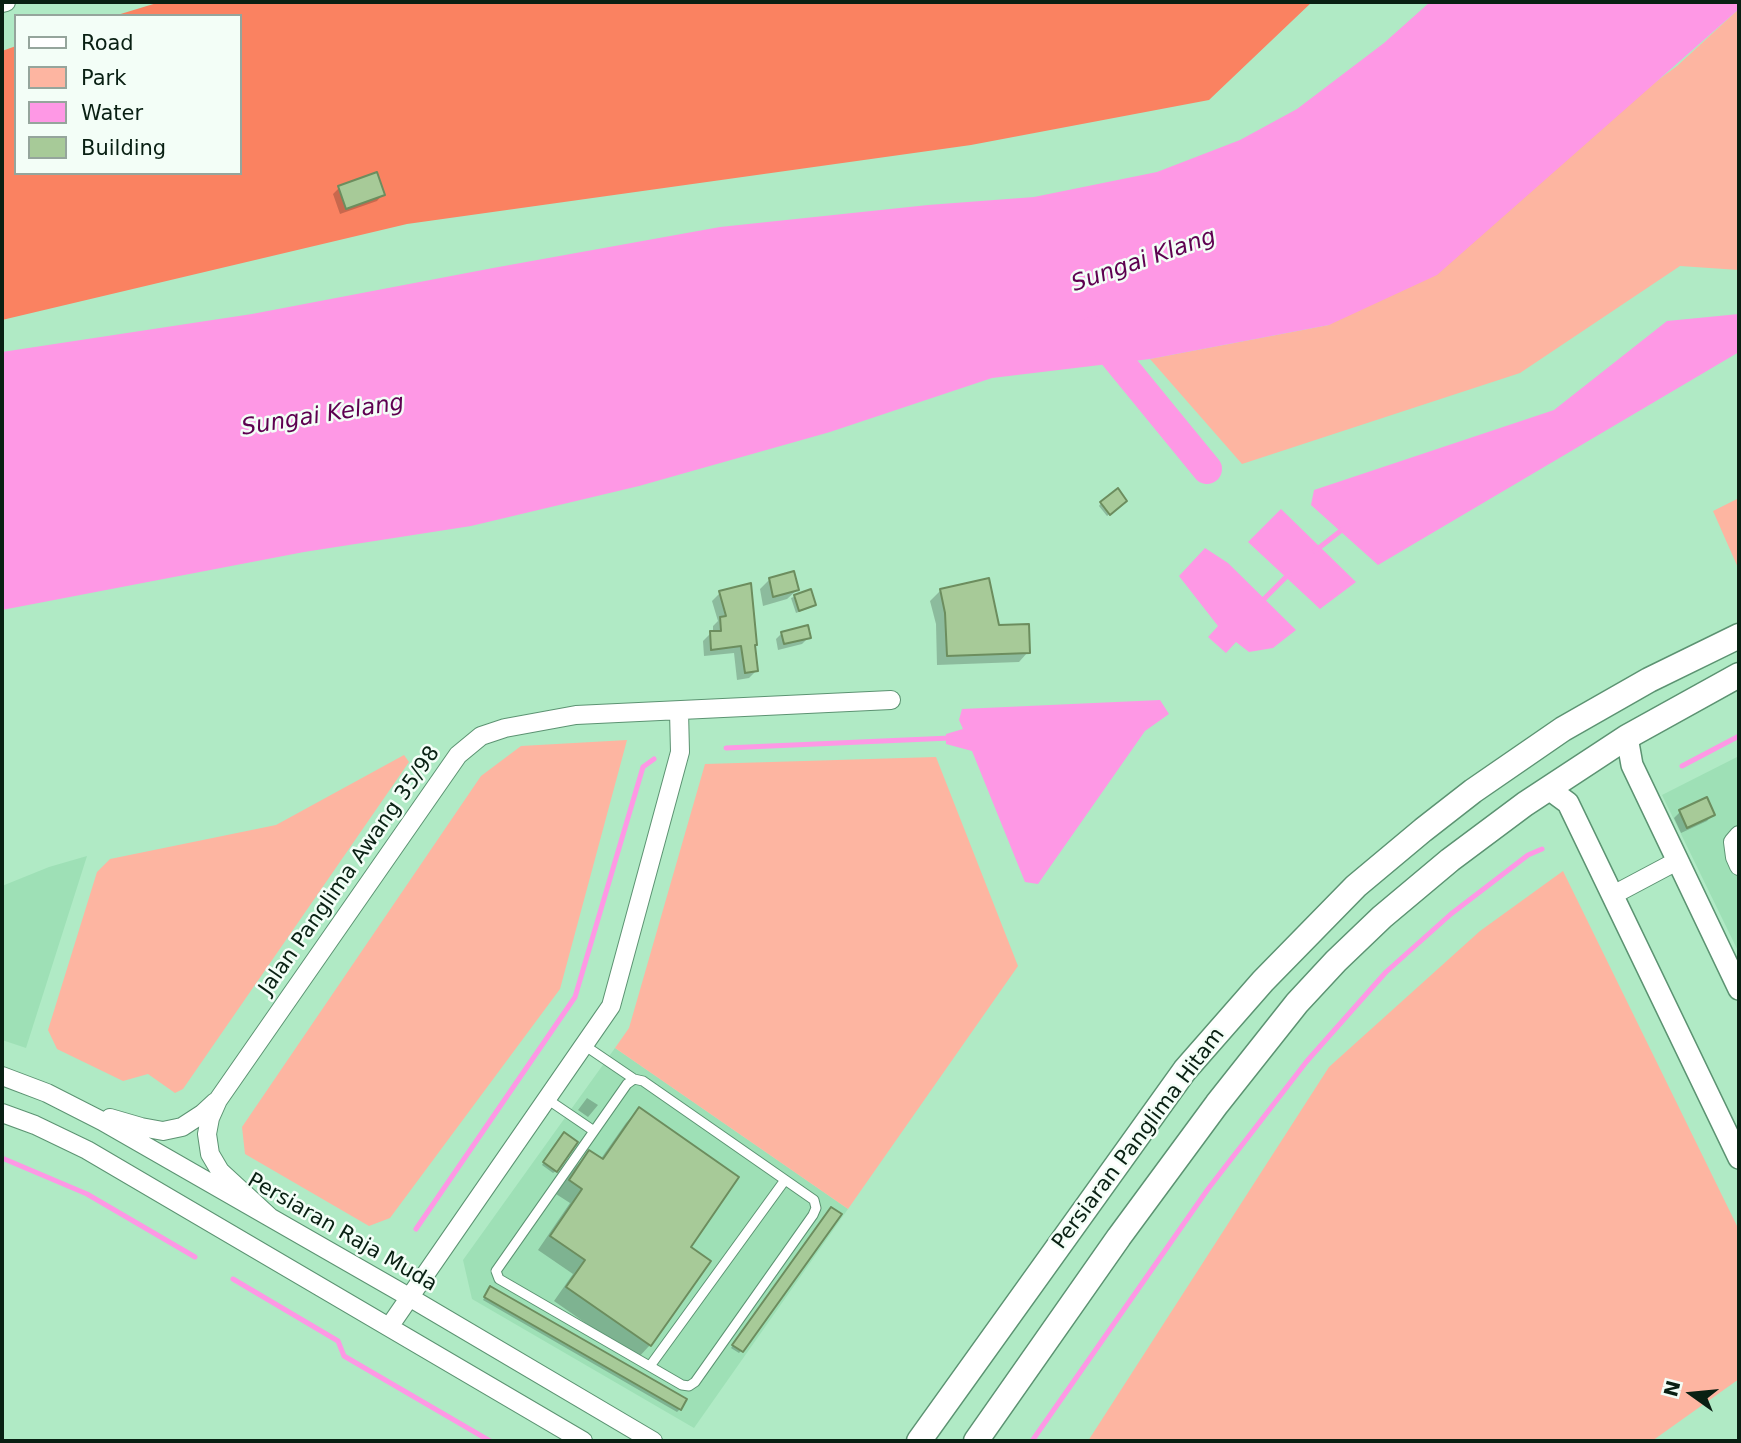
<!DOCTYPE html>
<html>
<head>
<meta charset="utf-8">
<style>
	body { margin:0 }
	#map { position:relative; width:1741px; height:1443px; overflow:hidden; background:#b0eac5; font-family:"DejaVu Sans",sans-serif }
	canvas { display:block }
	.frame { position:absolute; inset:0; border:4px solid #092013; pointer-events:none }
	.legend { position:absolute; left:14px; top:14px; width:228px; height:161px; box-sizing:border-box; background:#f3fef7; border:2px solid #95a59c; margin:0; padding:9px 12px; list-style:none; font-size:21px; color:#092013 }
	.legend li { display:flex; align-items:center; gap:14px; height:35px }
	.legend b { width:35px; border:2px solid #95a59c }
	.north { position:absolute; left:1657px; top:1359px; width:70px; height:70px; -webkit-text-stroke:5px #f3fef7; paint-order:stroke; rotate:285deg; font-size:19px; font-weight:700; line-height:28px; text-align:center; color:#092013 }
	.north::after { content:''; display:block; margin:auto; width:24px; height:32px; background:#092013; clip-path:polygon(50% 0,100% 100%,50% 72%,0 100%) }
</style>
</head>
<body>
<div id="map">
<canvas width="1741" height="1443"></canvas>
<div class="frame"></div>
<ul class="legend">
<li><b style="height:9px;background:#fff"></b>Road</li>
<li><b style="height:19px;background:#fdb5a1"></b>Park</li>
<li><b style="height:19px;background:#fe98e5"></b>Water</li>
<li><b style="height:19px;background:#a7ca98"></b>Building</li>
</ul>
<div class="north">N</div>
</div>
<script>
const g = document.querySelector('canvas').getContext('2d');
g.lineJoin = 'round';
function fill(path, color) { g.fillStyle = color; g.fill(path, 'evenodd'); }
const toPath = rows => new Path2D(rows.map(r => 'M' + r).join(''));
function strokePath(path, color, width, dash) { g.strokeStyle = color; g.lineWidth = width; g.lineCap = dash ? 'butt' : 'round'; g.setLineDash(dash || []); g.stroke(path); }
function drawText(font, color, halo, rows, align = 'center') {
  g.font = font + ' "DejaVu Sans",sans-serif'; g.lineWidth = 5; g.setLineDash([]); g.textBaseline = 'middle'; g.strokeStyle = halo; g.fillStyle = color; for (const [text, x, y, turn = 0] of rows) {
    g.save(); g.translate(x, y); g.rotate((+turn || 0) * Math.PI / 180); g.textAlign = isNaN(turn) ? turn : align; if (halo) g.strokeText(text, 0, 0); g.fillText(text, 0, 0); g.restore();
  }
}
fill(toPath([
	[1739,756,1739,953,1662,795],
	[87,856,26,1048,2,1040,2,886,49,867],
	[615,1048,848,1209,694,1428,472,1299,463,1260]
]), '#9ee0b6');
fill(toPath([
	[1739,9,1739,270,1680,266,1520,373,1242,464,1150,359,1329,325,1677,66],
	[1739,498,1739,570,1713,511],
	[627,740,560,989,390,1218,369,1226,245,1154,242,1127,481,776,521,746],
	[404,755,409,762,183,1089,175,1093,148,1074,123,1081,57,1049,48,1030,97,872,110,859,276,825],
	[936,757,1018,966,848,1209,615,1048,629,1028,705,764],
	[1563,871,1739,1230,1739,1379,1652,1441,1088,1441,1329,1067,1480,931]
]), '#fdb5a1');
fill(toPath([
	[160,2,1312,2,1209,100,971,145,407,224,2,320,2,51,16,46,16,173,240,173,240,16,114,16]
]), '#fa8261');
fill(toPath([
	[1430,2,1739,2,1739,9,1437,275,1329,325,1150,359,992,378,830,432,639,486,471,526,304,552,2,610,2,352,252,314,493,268,720,227,928,205,1034,197,1157,172,1240,140,1297,109,1384,43],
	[1739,314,1739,352,1378,565,1311,505,1314,490,1554,410,1667,321],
	[1281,509,1356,582,1320,609,1248,542],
	[1205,548,1228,563,1296,630,1273,648,1249,652,1236,642,1226,653,1208,637,1218,626,1179,576],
	[1160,700,1169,714,1145,731,1038,884,1025,882,972,751,946,744,946,734,963,729,959,720,962,709]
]), '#fe98e5');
fill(toPath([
	[339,188,383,194,377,201,340,214,333,194],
	[1125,501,1107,516,1099,506,1101,503],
	[770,579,797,590,787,599,763,606,760,589],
	[987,580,998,627,1028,652,1019,662,937,665,936,624,930,601,940,591],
	[810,591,814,605,812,607,796,613,791,598],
	[720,593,753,647,756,671,749,678,737,680,734,653,704,656,703,641,711,633,713,633,713,626,718,621,712,601],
	[782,633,809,637,802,644,778,650,776,639],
	[1680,812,1713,814,1707,821,1681,833,1674,818],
	[587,1098,598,1105,588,1117,578,1110],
	[639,1109,688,1247,708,1261,650,1345,637,1359,554,1301,573,1274,538,1250,570,1203,556,1194,576,1166,590,1152,600,1160,626,1123],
	[561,1137,556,1171,553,1173,542,1165],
	[829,1211,741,1351,739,1353,731,1348],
	[488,1291,685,1399,680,1409,677,1412,483,1300]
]), '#0003');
strokePath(toPath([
	[1315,551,1343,529],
	[1262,601,1289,574],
	[726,748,950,738],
	[1682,766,1739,736],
	[2,1158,87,1194,195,1257],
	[416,1229,575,997,643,767,654,759],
	[233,1279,338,1341,344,1356,490,1441],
	[1032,1441,1208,1189,1307,1061,1386,972,1451,914,1528,855,1542,849]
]), '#fe98e5', 5);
strokePath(toPath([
	[1094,331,1207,469]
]), '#fe98e5', 30);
const building = toPath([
	[377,172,385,195,346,209,338,186,377,172],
	[1118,488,1127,501,1110,515,1100,502,1118,488],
	[794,571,799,590,773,597,769,578,794,571],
	[989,578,999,625,1029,624,1030,653,947,656,945,613,940,589,989,578],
	[751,583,757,645,755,645,758,671,745,673,741,646,711,650,710,631,721,631,720,617,726,616,719,591,751,583],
	[811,589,816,605,799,611,794,595,811,589],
	[808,625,811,638,784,644,781,632,808,625],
	[1707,797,1715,815,1687,828,1679,810,1707,797],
	[639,1107,739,1177,691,1247,711,1261,651,1346,566,1287,585,1260,550,1236,582,1189,569,1180,589,1150,603,1159,639,1107],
	[564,1132,578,1142,557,1172,543,1162,564,1132],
	[831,1207,842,1214,743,1352,732,1345,831,1207],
	[490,1286,687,1399,681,1410,484,1297,490,1286]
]);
fill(building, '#a7ca98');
strokePath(building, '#6c8d5e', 2);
const service = toPath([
	[584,1045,634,1079],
	[634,1079,643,1081,814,1200,816,1208,813,1215,695,1382,689,1386,682,1385,499,1279,496,1271,627,1084,634,1079],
	[547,1099,594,1131],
	[650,1366,785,1180]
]);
const minor = toPath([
	[2,3,6,2],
	[1739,835,1733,842,1735,857,1739,866],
	[1613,895,1677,861],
	[2,1076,47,1093,102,1121,409,1297,653,1441],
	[2,1113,35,1125,87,1150,583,1441],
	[110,1118,141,1127,163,1131,182,1127,202,1114,215,1102],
	[271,1218,220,1171,210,1154,207,1134,210,1118,218,1100,458,755,481,736,505,728,576,715,891,700],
	[389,1327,611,1006,680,752,679,711]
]);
const tertiary = toPath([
	[1627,737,1632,765,1739,989],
	[1549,789,1568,803,1739,1158]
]);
const secondary = toPath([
	[919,1441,1185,1070,1263,981,1356,886,1423,830,1473,791,1563,729,1649,680,1739,636],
	[976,1441,1119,1237,1217,1104,1297,1003,1336,961,1382,917,1450,860,1525,804,1627,737,1739,675]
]);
strokePath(service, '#5c9372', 11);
strokePath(minor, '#5c9372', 20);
strokePath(tertiary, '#5c9372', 24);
strokePath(secondary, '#5c9372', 27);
strokePath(service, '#fff', 9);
strokePath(minor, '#fff', 18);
strokePath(tertiary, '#fff', 21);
strokePath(secondary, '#fff', 24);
drawText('21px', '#092013', '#f3fef7', [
	["Jalan Panglima Awang 35/98",350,871,-55],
	["Persiaran Panglima Hitam",1139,1139,-53],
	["Persiaran Raja Muda",342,1233,30]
]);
drawText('italic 23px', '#5e0050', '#f3fef7', [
	["Sungai Klang",1144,261,-19],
	["Sungai Kelang",323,416,-9]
]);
</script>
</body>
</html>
